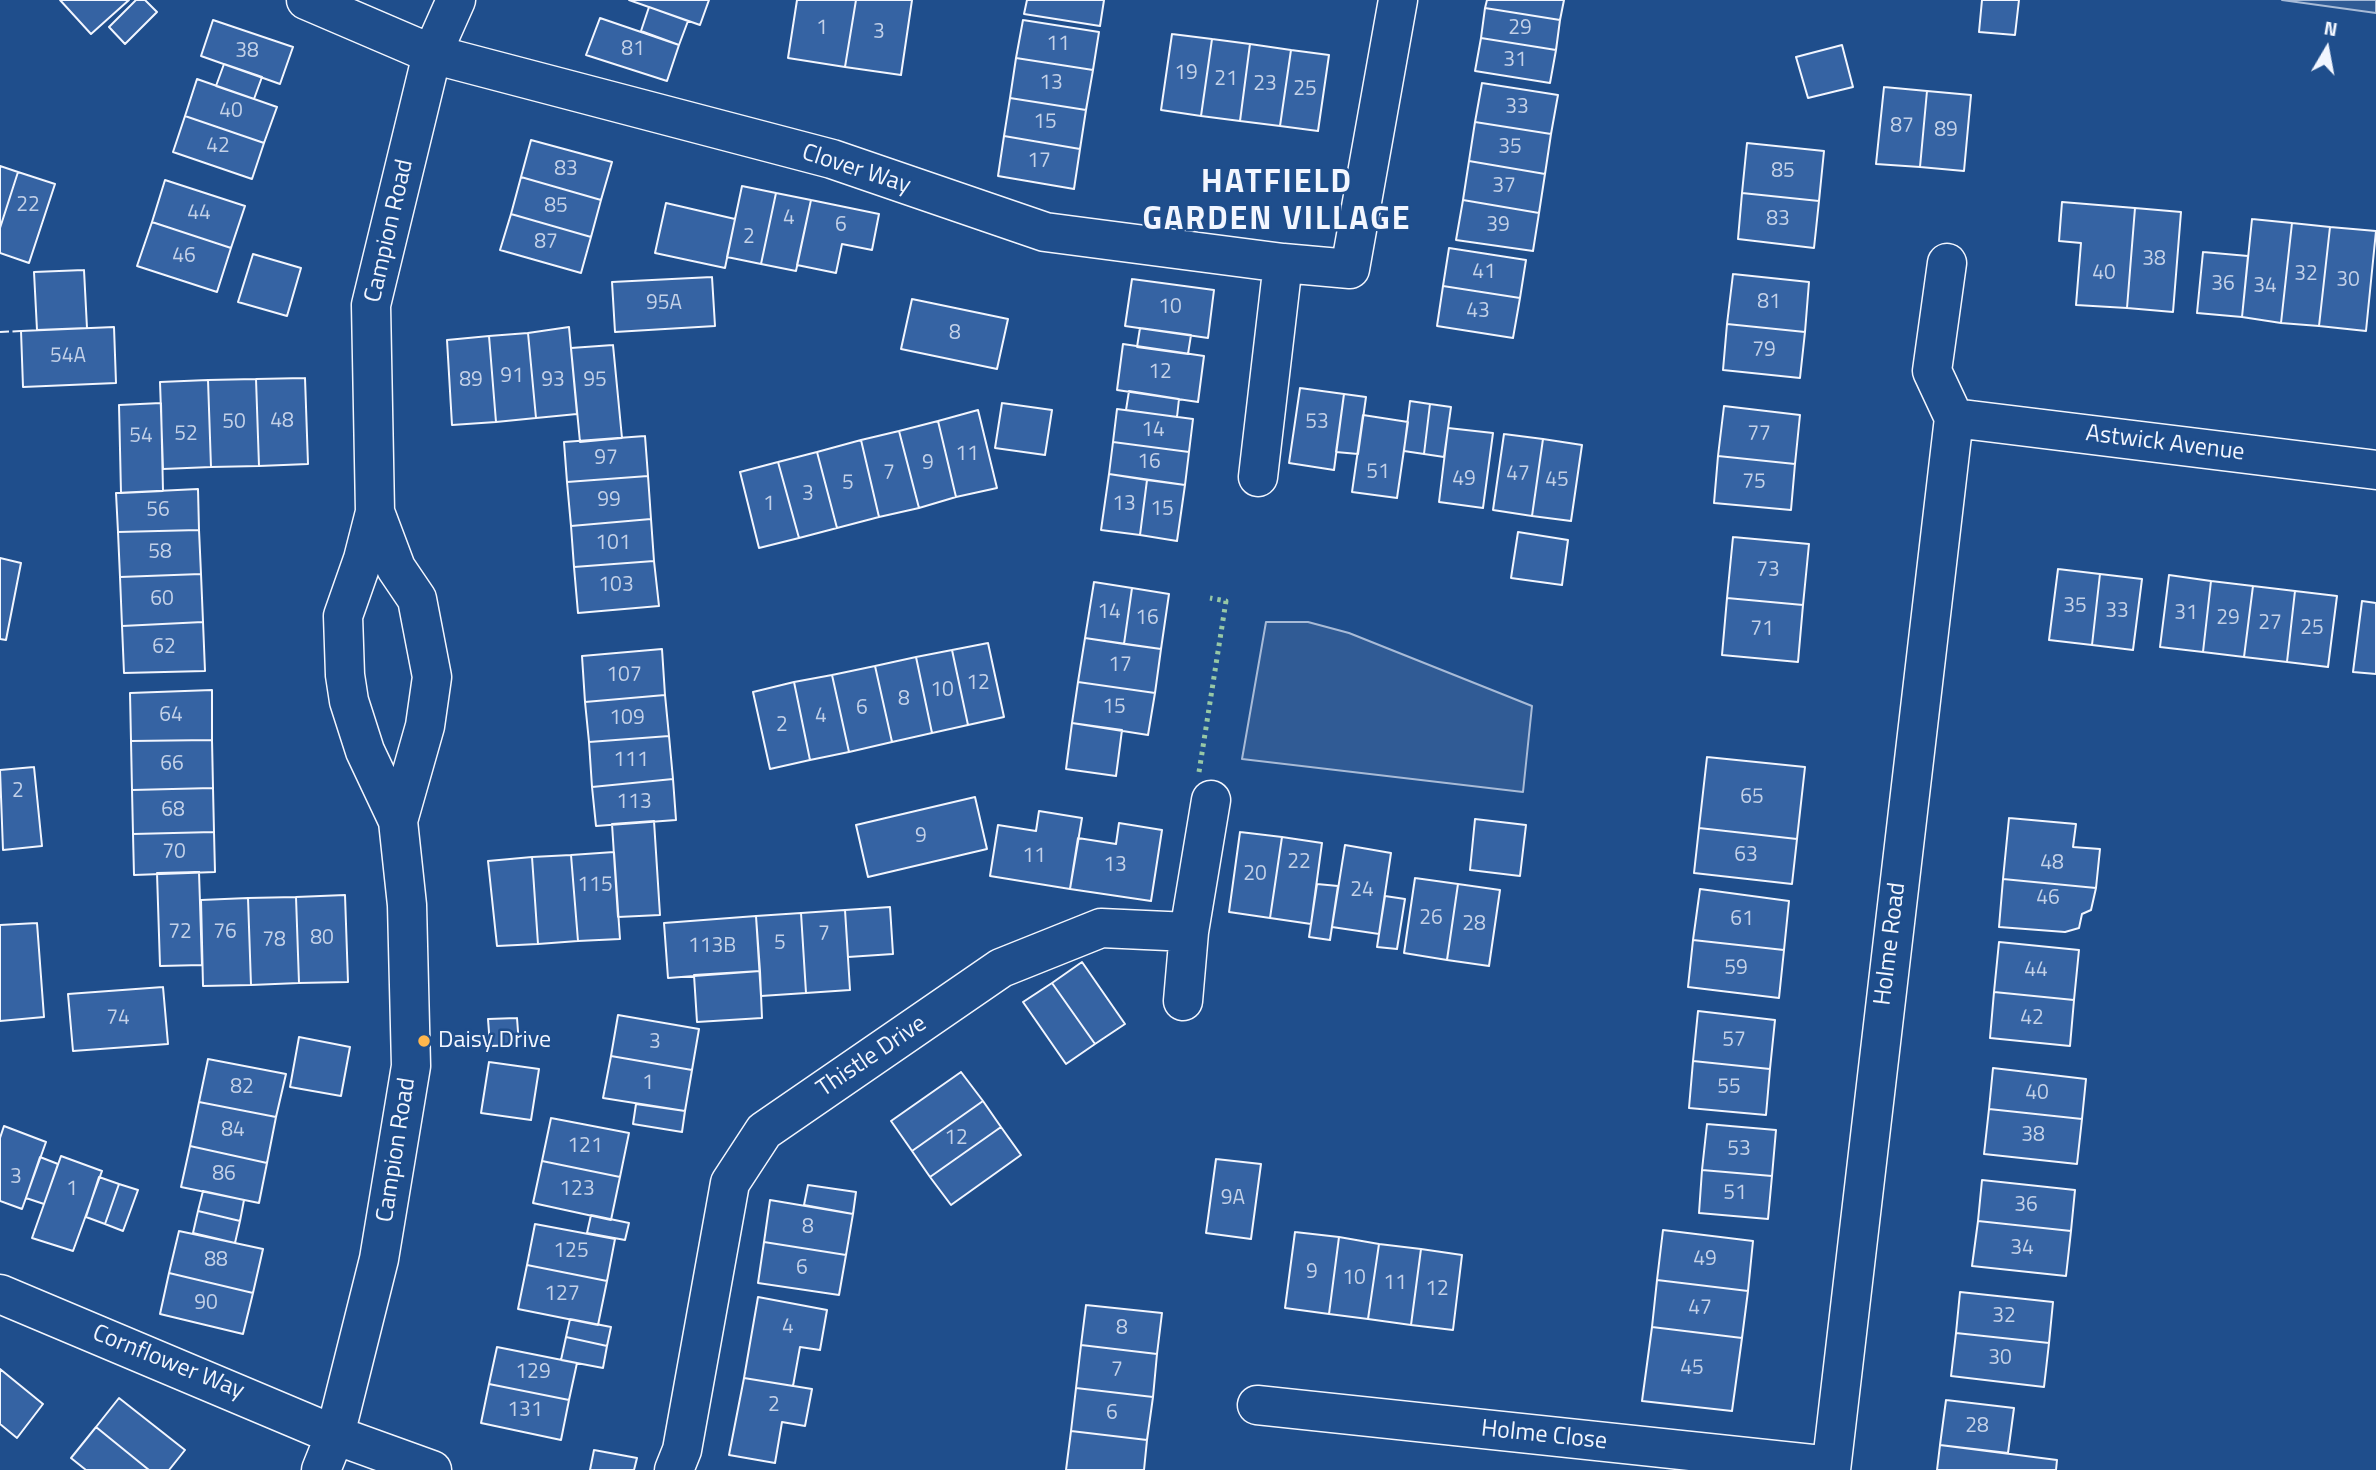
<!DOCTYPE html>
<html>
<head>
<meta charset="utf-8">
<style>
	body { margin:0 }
	#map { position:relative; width:2376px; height:1470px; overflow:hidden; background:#1f4e8c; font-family:"Titillium Web",sans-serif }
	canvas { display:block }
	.north { position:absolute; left:2292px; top:14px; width:70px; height:70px; -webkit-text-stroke:5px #1f4e8c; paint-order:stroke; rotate:10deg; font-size:19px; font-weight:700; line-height:28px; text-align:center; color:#f2f6ff }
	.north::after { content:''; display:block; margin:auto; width:24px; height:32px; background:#f2f6ff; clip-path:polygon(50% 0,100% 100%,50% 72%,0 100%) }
</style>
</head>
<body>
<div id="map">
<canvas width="2376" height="1470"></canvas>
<div class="north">N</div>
</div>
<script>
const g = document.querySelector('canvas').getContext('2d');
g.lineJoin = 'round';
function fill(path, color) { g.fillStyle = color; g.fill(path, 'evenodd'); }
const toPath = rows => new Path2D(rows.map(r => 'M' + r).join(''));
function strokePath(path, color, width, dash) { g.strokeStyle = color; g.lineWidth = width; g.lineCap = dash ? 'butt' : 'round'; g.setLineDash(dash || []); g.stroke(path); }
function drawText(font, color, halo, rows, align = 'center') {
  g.font = font + ' "Titillium Web",sans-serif'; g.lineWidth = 5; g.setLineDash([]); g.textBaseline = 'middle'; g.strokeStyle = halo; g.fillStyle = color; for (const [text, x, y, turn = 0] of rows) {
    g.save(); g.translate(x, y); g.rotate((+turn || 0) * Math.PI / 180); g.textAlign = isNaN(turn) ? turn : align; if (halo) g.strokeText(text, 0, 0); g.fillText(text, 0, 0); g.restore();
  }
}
const green = toPath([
	[2282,0,2376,0,2376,13,2282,0],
	[1266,622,1308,622,1349,633,1532,706,1523,792,1242,759,1266,622]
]);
fill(green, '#305b95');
strokePath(green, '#a8bbd7', 2);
const building = toPath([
	[60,0,129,0,91,34,60,0],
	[136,0,145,0,157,12,125,44,109,27,136,0],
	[629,0,709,0,700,25,629,0],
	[797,0,856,0,845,67,788,58,797,0],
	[856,0,912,0,901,75,845,67,856,0],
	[1027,0,1104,0,1100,26,1024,14,1027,0],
	[1487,0,1564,0,1560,20,1485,8,1487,0],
	[1982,0,2019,0,2015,35,1979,32,1982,0],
	[649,7,688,21,679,45,641,31,649,7],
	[1485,8,1560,20,1556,50,1481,38,1485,8],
	[600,18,679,45,667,81,586,55,600,18],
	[213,20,293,47,280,84,201,56,213,20],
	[1023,20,1099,32,1093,70,1016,58,1023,20],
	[1172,34,1212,39,1201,116,1161,110,1172,34],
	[1481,38,1556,50,1550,83,1475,71,1481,38],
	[1212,39,1250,44,1240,121,1201,116,1212,39],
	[1250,44,1291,50,1280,126,1240,121,1250,44],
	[1842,45,1853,87,1808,98,1796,57,1842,45],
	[1291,50,1329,55,1318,131,1280,126,1291,50],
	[1016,58,1093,70,1086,110,1010,98,1016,58],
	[224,64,262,77,254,99,216,86,224,64],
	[197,79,277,107,264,143,185,116,197,79],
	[1482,83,1558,95,1551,134,1475,122,1482,83],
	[1884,87,1927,91,1920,167,1876,164,1884,87],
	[1927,91,1971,95,1964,171,1920,167,1927,91],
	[1010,98,1086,110,1080,149,1004,136,1010,98],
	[185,116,264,143,252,179,173,152,185,116],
	[1475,122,1551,134,1545,174,1469,161,1475,122],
	[1004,136,1080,149,1074,189,998,176,1004,136],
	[531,140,612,162,601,200,521,177,531,140],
	[1747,143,1824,151,1819,201,1742,193,1747,143],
	[1469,161,1545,174,1539,213,1463,200,1469,161],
	[0,166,18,172,0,228,0,166],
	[18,172,55,184,29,263,0,253,0,228,18,172],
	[521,177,601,200,591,237,511,214,521,177],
	[165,180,245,206,231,248,152,222,165,180],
	[742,186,776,193,761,264,727,257,742,186],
	[776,193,811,200,796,271,761,264,776,193],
	[1742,193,1819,201,1814,248,1738,239,1742,193],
	[811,200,879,214,872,250,842,244,836,273,797,265,811,200],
	[1463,200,1539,213,1533,251,1456,240,1463,200],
	[2062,202,2135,208,2127,308,2076,305,2081,243,2059,241,2062,202],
	[666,203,735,219,725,268,655,253,666,203],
	[2135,208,2181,212,2173,312,2127,308,2135,208],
	[511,214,591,237,581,273,500,250,511,214],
	[2252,219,2292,223,2281,323,2242,317,2252,219],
	[152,222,231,248,217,292,137,266,152,222],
	[2292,223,2330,227,2319,326,2281,323,2292,223],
	[2330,227,2376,231,2366,331,2319,326,2330,227],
	[1449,248,1526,260,1520,298,1443,286,1449,248],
	[2203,252,2248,256,2242,317,2197,313,2203,252],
	[253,254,301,268,287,316,238,302,253,254],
	[84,270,87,328,37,330,34,272,84,270],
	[1733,274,1809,282,1805,332,1727,324,1733,274],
	[712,277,715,326,615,332,612,282,712,277],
	[1132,279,1214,290,1208,338,1125,326,1132,279],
	[1443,286,1520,298,1513,338,1437,326,1443,286],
	[912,299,1008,319,997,369,901,349,912,299],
	[1727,324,1805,332,1800,378,1723,370,1727,324],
	[114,327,116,383,23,387,21,331,114,327],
	[569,327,577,414,536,418,528,333,569,327],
	[1140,328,1191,335,1188,354,1137,347,1140,328],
	[528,333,536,418,496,422,489,336,528,333],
	[489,336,496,422,452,425,447,340,489,336],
	[1123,344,1204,356,1198,402,1117,390,1123,344],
	[613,345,622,438,580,442,571,348,613,345],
	[305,378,308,464,259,466,256,379,305,378],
	[256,379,259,466,211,467,208,380,256,379],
	[208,380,211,467,163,469,160,382,208,380],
	[1300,388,1344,394,1334,470,1289,463,1300,388],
	[1129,391,1179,399,1177,417,1126,410,1129,391],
	[1344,394,1366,397,1358,454,1336,452,1344,394],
	[1410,401,1430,404,1424,454,1404,451,1410,401],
	[161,403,163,491,121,493,119,405,161,403],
	[1002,403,1052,410,1045,455,995,448,1002,403],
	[1430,404,1451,407,1444,457,1424,454,1430,404],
	[1724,406,1800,415,1795,464,1718,456,1724,406],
	[1117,409,1193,419,1189,452,1113,442,1117,409],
	[978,410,997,488,956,497,938,421,978,410],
	[1363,415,1408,422,1397,498,1352,492,1363,415],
	[938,421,956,497,919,508,899,431,938,421],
	[1448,428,1493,433,1483,508,1439,502,1448,428],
	[899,431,919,508,879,517,861,440,899,431],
	[1504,434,1543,439,1532,516,1493,510,1504,434],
	[645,436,648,476,567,482,564,442,645,436],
	[1543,439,1582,445,1571,521,1532,516,1543,439],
	[861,440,879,517,837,528,817,452,861,440],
	[1113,442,1189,452,1185,485,1109,474,1113,442],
	[817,452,837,528,799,538,778,462,817,452],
	[1718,456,1795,464,1791,510,1714,503,1718,456],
	[778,462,799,538,759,548,740,472,778,462],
	[1109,474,1147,480,1140,535,1101,530,1109,474],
	[648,476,651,519,571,526,567,482,648,476],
	[1147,480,1185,485,1177,541,1140,535,1147,480],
	[198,489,199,530,118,532,116,493,198,489],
	[651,519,654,561,574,567,571,526,651,519],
	[199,530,201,574,120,577,118,532,199,530],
	[1518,532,1568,540,1562,585,1511,578,1518,532],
	[1733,537,1809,544,1803,605,1727,598,1733,537],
	[0,558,21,563,6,640,0,639,0,558],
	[654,561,659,606,578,613,574,567,654,561],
	[2058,569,2100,574,2092,645,2049,640,2058,569],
	[201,574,203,622,122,626,120,577,201,574],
	[2100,574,2142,579,2133,650,2092,645,2100,574],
	[2169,575,2211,581,2203,652,2160,647,2169,575],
	[2211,581,2253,586,2244,657,2203,652,2211,581],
	[1094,582,1132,588,1124,644,1085,638,1094,582],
	[2253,586,2295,591,2287,662,2244,657,2253,586],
	[1132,588,1169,594,1161,649,1124,644,1132,588],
	[2295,591,2337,596,2328,667,2287,662,2295,591],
	[1727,598,1803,605,1798,662,1722,655,1727,598],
	[2362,601,2376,603,2376,674,2353,672,2362,601],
	[203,622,205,671,124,673,122,626,203,622],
	[1085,638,1161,649,1155,693,1078,682,1085,638],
	[988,643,1004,717,968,725,952,650,988,643],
	[662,649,665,695,585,702,582,656,662,649],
	[952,650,968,725,932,733,916,657,952,650],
	[916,657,932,733,892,742,875,666,916,657],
	[875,666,892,742,849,752,832,675,875,666],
	[832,675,849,752,810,760,794,682,832,675],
	[794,682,810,760,770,769,753,692,794,682],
	[1078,682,1155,693,1148,735,1072,723,1078,682],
	[212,690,212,740,131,741,130,693,212,690],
	[665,695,669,736,589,742,585,702,665,695],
	[1072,723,1122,730,1116,776,1066,769,1072,723],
	[669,736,673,779,592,787,589,742,669,736],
	[212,740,213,788,132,790,131,741,212,740],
	[1707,757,1805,767,1797,839,1699,828,1707,757],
	[34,767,42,846,3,850,0,770,34,767],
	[673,779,676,820,596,826,592,787,673,779],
	[213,788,214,832,133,834,132,790,213,788],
	[975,797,987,849,868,877,856,825,975,797],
	[1039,811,1082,818,1070,889,990,876,998,825,1036,831,1039,811],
	[2009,818,2076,824,2073,847,2100,849,2096,888,2003,879,2009,818],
	[1475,819,1526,825,1520,876,1470,870,1475,819],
	[654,821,660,915,618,917,612,824,654,821],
	[1119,823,1162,830,1151,901,1070,889,1078,838,1116,844,1119,823],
	[1699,828,1797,839,1792,884,1694,873,1699,828],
	[214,832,215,872,134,875,133,834,214,832],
	[1240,832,1282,837,1270,918,1229,912,1240,832],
	[1282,837,1322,843,1311,924,1270,918,1282,837],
	[1345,845,1391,853,1379,934,1332,927,1345,845],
	[614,852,620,939,578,941,571,855,614,852],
	[571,855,578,941,538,944,532,857,571,855],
	[532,857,538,944,497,946,488,861,532,857],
	[199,872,202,965,160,966,157,873,199,872],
	[1415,878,1458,884,1447,960,1404,953,1415,878],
	[2003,879,2096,888,2091,910,2082,914,2079,928,2065,932,1999,927,2003,879],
	[1317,884,1338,886,1330,940,1309,937,1317,884],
	[1458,884,1500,890,1489,966,1447,960,1458,884],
	[1700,889,1789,901,1784,950,1693,940,1700,889],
	[345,895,348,982,299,983,296,897,345,895],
	[1385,896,1405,899,1397,949,1377,947,1385,896],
	[296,897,299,983,251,985,248,898,296,897],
	[248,898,251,985,203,986,201,900,248,898],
	[890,907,893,954,848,957,845,910,890,907],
	[845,910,850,990,806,993,801,913,845,910],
	[801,913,806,993,761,996,756,916,801,913],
	[756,916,760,971,668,978,664,923,756,916],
	[37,923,44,1017,0,1021,0,925,37,923],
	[1693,940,1784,950,1779,998,1688,987,1693,940],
	[1999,942,2079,950,2074,1000,1994,992,1999,942],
	[1082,962,1125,1024,1095,1044,1052,983,1082,962],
	[760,971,762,1018,697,1022,694,975,760,971],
	[1052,983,1095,1044,1066,1064,1023,1002,1052,983],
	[163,987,168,1044,73,1051,68,994,163,987],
	[1994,992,2074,1000,2070,1046,1990,1038,1994,992],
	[1698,1011,1775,1020,1770,1069,1693,1061,1698,1011],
	[618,1015,699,1029,692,1070,611,1056,618,1015],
	[517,1018,519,1045,490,1046,488,1019,517,1018],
	[299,1037,350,1047,341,1096,290,1087,299,1037],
	[611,1056,692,1070,685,1111,603,1098,611,1056],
	[208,1059,286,1074,276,1117,199,1102,208,1059],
	[1693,1061,1770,1069,1766,1115,1689,1108,1693,1061],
	[489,1062,539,1069,531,1120,481,1113,489,1062],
	[1993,1068,2086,1079,2082,1119,1989,1109,1993,1068],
	[961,1072,983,1101,912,1151,891,1121,961,1072],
	[983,1101,1001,1127,930,1177,912,1151,983,1101],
	[199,1102,276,1117,267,1163,190,1146,199,1102],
	[636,1104,685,1111,682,1132,633,1124,636,1104],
	[1989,1109,2082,1119,2077,1164,1984,1154,1989,1109],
	[551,1118,629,1133,620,1177,542,1161,551,1118],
	[1707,1124,1776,1130,1772,1176,1702,1170,1707,1124],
	[4,1126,46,1142,22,1209,0,1201,0,1138,4,1126],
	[1001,1127,1021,1155,951,1205,930,1177,1001,1127],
	[190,1146,267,1163,259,1203,181,1187,190,1146],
	[61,1156,102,1171,73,1251,32,1238,61,1156],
	[40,1157,58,1164,44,1204,26,1198,40,1157],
	[1216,1159,1261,1164,1251,1239,1206,1233,1216,1159],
	[542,1161,620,1177,611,1220,533,1203,542,1161],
	[1702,1170,1772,1176,1768,1219,1699,1213,1702,1170],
	[99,1177,119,1184,105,1224,86,1217,99,1177],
	[1982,1180,2075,1190,2071,1231,1978,1221,1982,1180],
	[119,1184,138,1190,123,1231,105,1224,119,1184],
	[808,1185,856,1192,853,1214,804,1205,808,1185],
	[203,1191,244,1200,240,1221,198,1211,203,1191],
	[770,1200,853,1214,846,1255,764,1242,770,1200],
	[198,1211,240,1221,235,1243,193,1233,198,1211],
	[591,1215,629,1223,625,1240,587,1233,591,1215],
	[1978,1221,2071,1231,2066,1276,1972,1266,1978,1221],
	[535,1224,615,1239,607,1281,527,1265,535,1224],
	[1663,1230,1753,1241,1748,1291,1657,1280,1663,1230],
	[179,1231,263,1249,253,1293,169,1273,179,1231],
	[1295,1232,1339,1237,1329,1314,1285,1308,1295,1232],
	[1339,1237,1379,1244,1368,1319,1329,1314,1339,1237],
	[764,1242,846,1255,839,1295,758,1283,764,1242],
	[1379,1244,1421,1249,1411,1325,1368,1319,1379,1244],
	[1421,1249,1462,1255,1453,1330,1411,1325,1421,1249],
	[527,1265,607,1281,598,1325,518,1309,527,1265],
	[169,1273,253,1293,243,1334,160,1314,169,1273],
	[1657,1280,1748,1291,1742,1338,1652,1327,1657,1280],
	[1960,1292,2053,1302,2049,1343,1956,1333,1960,1292],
	[758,1297,827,1310,820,1350,800,1347,793,1386,744,1378,758,1297],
	[1086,1305,1162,1313,1157,1354,1081,1345,1086,1305],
	[570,1319,611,1327,607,1346,566,1337,570,1319],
	[1652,1327,1742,1338,1732,1411,1642,1401,1652,1327],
	[1956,1333,2049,1343,2044,1387,1951,1376,1956,1333],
	[566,1337,607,1346,603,1368,561,1360,566,1337],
	[1081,1345,1157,1354,1153,1397,1076,1388,1081,1345],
	[497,1347,577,1363,569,1400,489,1384,497,1347],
	[0,1369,43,1404,17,1438,0,1424,0,1369],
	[744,1378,812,1389,805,1426,782,1422,775,1463,729,1455,744,1378],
	[489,1384,569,1400,561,1440,481,1423,489,1384],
	[1076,1388,1153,1397,1147,1440,1071,1431,1076,1388],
	[119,1398,185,1450,169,1470,149,1470,96,1427,119,1398],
	[1946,1400,2014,1408,2008,1453,1940,1445,1946,1400],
	[96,1427,149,1470,86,1470,71,1458,96,1427],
	[1071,1431,1147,1440,1144,1470,1066,1470,1071,1431],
	[1940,1445,2057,1460,2056,1470,1937,1470,1940,1445],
	[594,1450,637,1458,634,1470,590,1470,594,1450]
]);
fill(building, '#3563a3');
strokePath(building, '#f2f6ff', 2);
const street = toPath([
	[306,0,432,54,832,159,1045,232,1283,263,1350,269,1398,0],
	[1947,263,1932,371,1954,418],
	[1954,418,2376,470],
	[1258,477,1283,263],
	[375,512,396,568,417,599,432,677,425,726,398,821],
	[1183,1001,1189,932],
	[0,1294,335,1435,432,1470],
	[1257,1405,1831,1466],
	[321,1470,335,1435,379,1259,411,1066,407,905,398,821,365,751,349,701,345,675,343,616,363,559,375,512,371,305,432,54,456,0],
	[674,1470,682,1450,730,1183,764,1131,1001,968,1101,928,1189,932,1211,800],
	[1831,1470,1954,418]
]);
strokePath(street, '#f2f6ff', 41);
strokePath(street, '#1f4e8c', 38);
strokePath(toPath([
	[1199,772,1226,601,1210,598]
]), '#97c8a6', 5, [3.5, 5]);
strokePath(toPath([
	[0,332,21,331]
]), '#f2f6ff', 2, [9, 3.5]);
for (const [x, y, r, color] of [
	[424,1041,7,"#ffb74d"]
]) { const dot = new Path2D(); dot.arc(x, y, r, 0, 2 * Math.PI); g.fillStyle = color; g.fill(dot); strokePath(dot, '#1f4e8c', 2.5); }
drawText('21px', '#c3d1e8', null, [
	["1",822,29],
	["29",1520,29],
	["3",879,33],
	["11",1058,45],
	["81",633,50],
	["38",247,52],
	["31",1515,61],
	["19",1186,74],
	["21",1226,80],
	["13",1051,84],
	["23",1265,85],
	["25",1305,90],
	["33",1517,108],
	["40",231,112],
	["15",1045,123],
	["87",1902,127],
	["89",1946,131],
	["42",218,147],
	["35",1510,148],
	["17",1039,162],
	["83",566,170],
	["85",1783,172],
	["37",1504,187],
	["22",28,206],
	["85",556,207],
	["44",199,214],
	["4",789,219],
	["83",1778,220],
	["6",841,226],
	["39",1498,226],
	["2",749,238],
	["87",546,243],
	["46",184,257],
	["38",2154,260],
	["41",1484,273],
	["40",2104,274],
	["32",2306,275],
	["30",2348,281],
	["36",2223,285],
	["34",2265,287],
	["81",1769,303],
	["95A",664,304],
	["10",1170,308],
	["43",1478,312],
	["8",955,334],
	["79",1764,351],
	["54A",68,357],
	["12",1160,373],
	["91",512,377],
	["89",471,381],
	["93",553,381],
	["95",595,381],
	["48",282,422],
	["50",234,423],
	["53",1317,423],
	["14",1153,431],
	["52",186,435],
	["77",1759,435],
	["54",141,437],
	["11",967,455],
	["97",606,459],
	["16",1149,463],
	["9",928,464],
	["51",1378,473],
	["7",889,474],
	["47",1518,475],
	["49",1464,480],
	["45",1557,481],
	["75",1754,483],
	["5",848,484],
	["3",808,495],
	["99",609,501],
	["1",769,505],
	["13",1124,505],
	["15",1162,510],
	["56",158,511],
	["101",613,544],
	["58",160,553],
	["73",1768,571],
	["103",616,586],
	["60",162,600],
	["35",2075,607],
	["33",2117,612],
	["14",1109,613],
	["31",2186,614],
	["16",1147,619],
	["29",2228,619],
	["27",2270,624],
	["25",2312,629],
	["71",1762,630],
	["62",164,648],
	["17",1120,666],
	["107",624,676],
	["12",978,684],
	["10",942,691],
	["8",904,700],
	["15",1114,708],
	["6",862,709],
	["64",171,716],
	["4",821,717],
	["109",627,719],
	["2",782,726],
	["111",631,761],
	["66",172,765],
	["2",18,792],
	["65",1752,798],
	["113",634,803],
	["68",173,811],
	["9",921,837],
	["70",174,853],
	["63",1746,856],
	["11",1034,857],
	["22",1299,863],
	["48",2052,864],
	["13",1115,866],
	["20",1255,875],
	["115",595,886],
	["24",1362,891],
	["46",2048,899],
	["26",1431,919],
	["61",1742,920],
	["28",1474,925],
	["72",180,933],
	["76",225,933],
	["7",824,935],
	["80",322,939],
	["78",274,941],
	["5",780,944],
	["113B",712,947],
	["59",1736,969],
	["44",2036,971],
	["74",118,1019],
	["42",2032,1019],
	["57",1734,1041],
	["3",655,1043],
	["1",648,1084],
	["82",242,1088],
	["55",1729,1088],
	["40",2037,1094],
	["84",233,1131],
	["38",2033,1136],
	["12",956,1139],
	["121",585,1147],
	["53",1739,1150],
	["86",224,1175],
	["3",16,1178],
	["1",72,1190],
	["123",577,1190],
	["51",1735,1194],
	["9A",1233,1199],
	["36",2026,1206],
	["8",808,1228],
	["34",2022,1249],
	["125",571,1252],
	["49",1705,1260],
	["88",216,1261],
	["6",802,1269],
	["9",1312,1273],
	["10",1354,1279],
	["11",1395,1284],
	["12",1437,1290],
	["127",562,1295],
	["90",206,1304],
	["47",1700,1309],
	["32",2004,1317],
	["4",788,1328],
	["8",1122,1329],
	["30",2000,1359],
	["45",1692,1369],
	["7",1117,1371],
	["129",533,1373],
	["2",774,1406],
	["131",525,1411],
	["6",1112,1414],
	["28",1977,1427]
]);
drawText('24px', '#f2f6ff', '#1f4e8c', [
	["Clover Way",856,170,18],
	["Campion Road",390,231,-77],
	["Astwick Avenue",2165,444,7],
	["Holme Road",1891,944,-83],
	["Thistle Drive",872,1057,-34],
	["Campion Road",397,1150,-81],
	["Cornflower Way",168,1363,22],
	["Holme Close",1544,1436,6]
]);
drawText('24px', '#f2f6ff', '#1f4e8c', [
	["Daisy Drive",438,1041]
], 'left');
g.letterSpacing = '2px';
drawText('bold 32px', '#f2f6ff', '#1f4e8c', [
	["HATFIELD",1277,184],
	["GARDEN VILLAGE",1277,221]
]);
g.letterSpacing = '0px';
</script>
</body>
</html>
